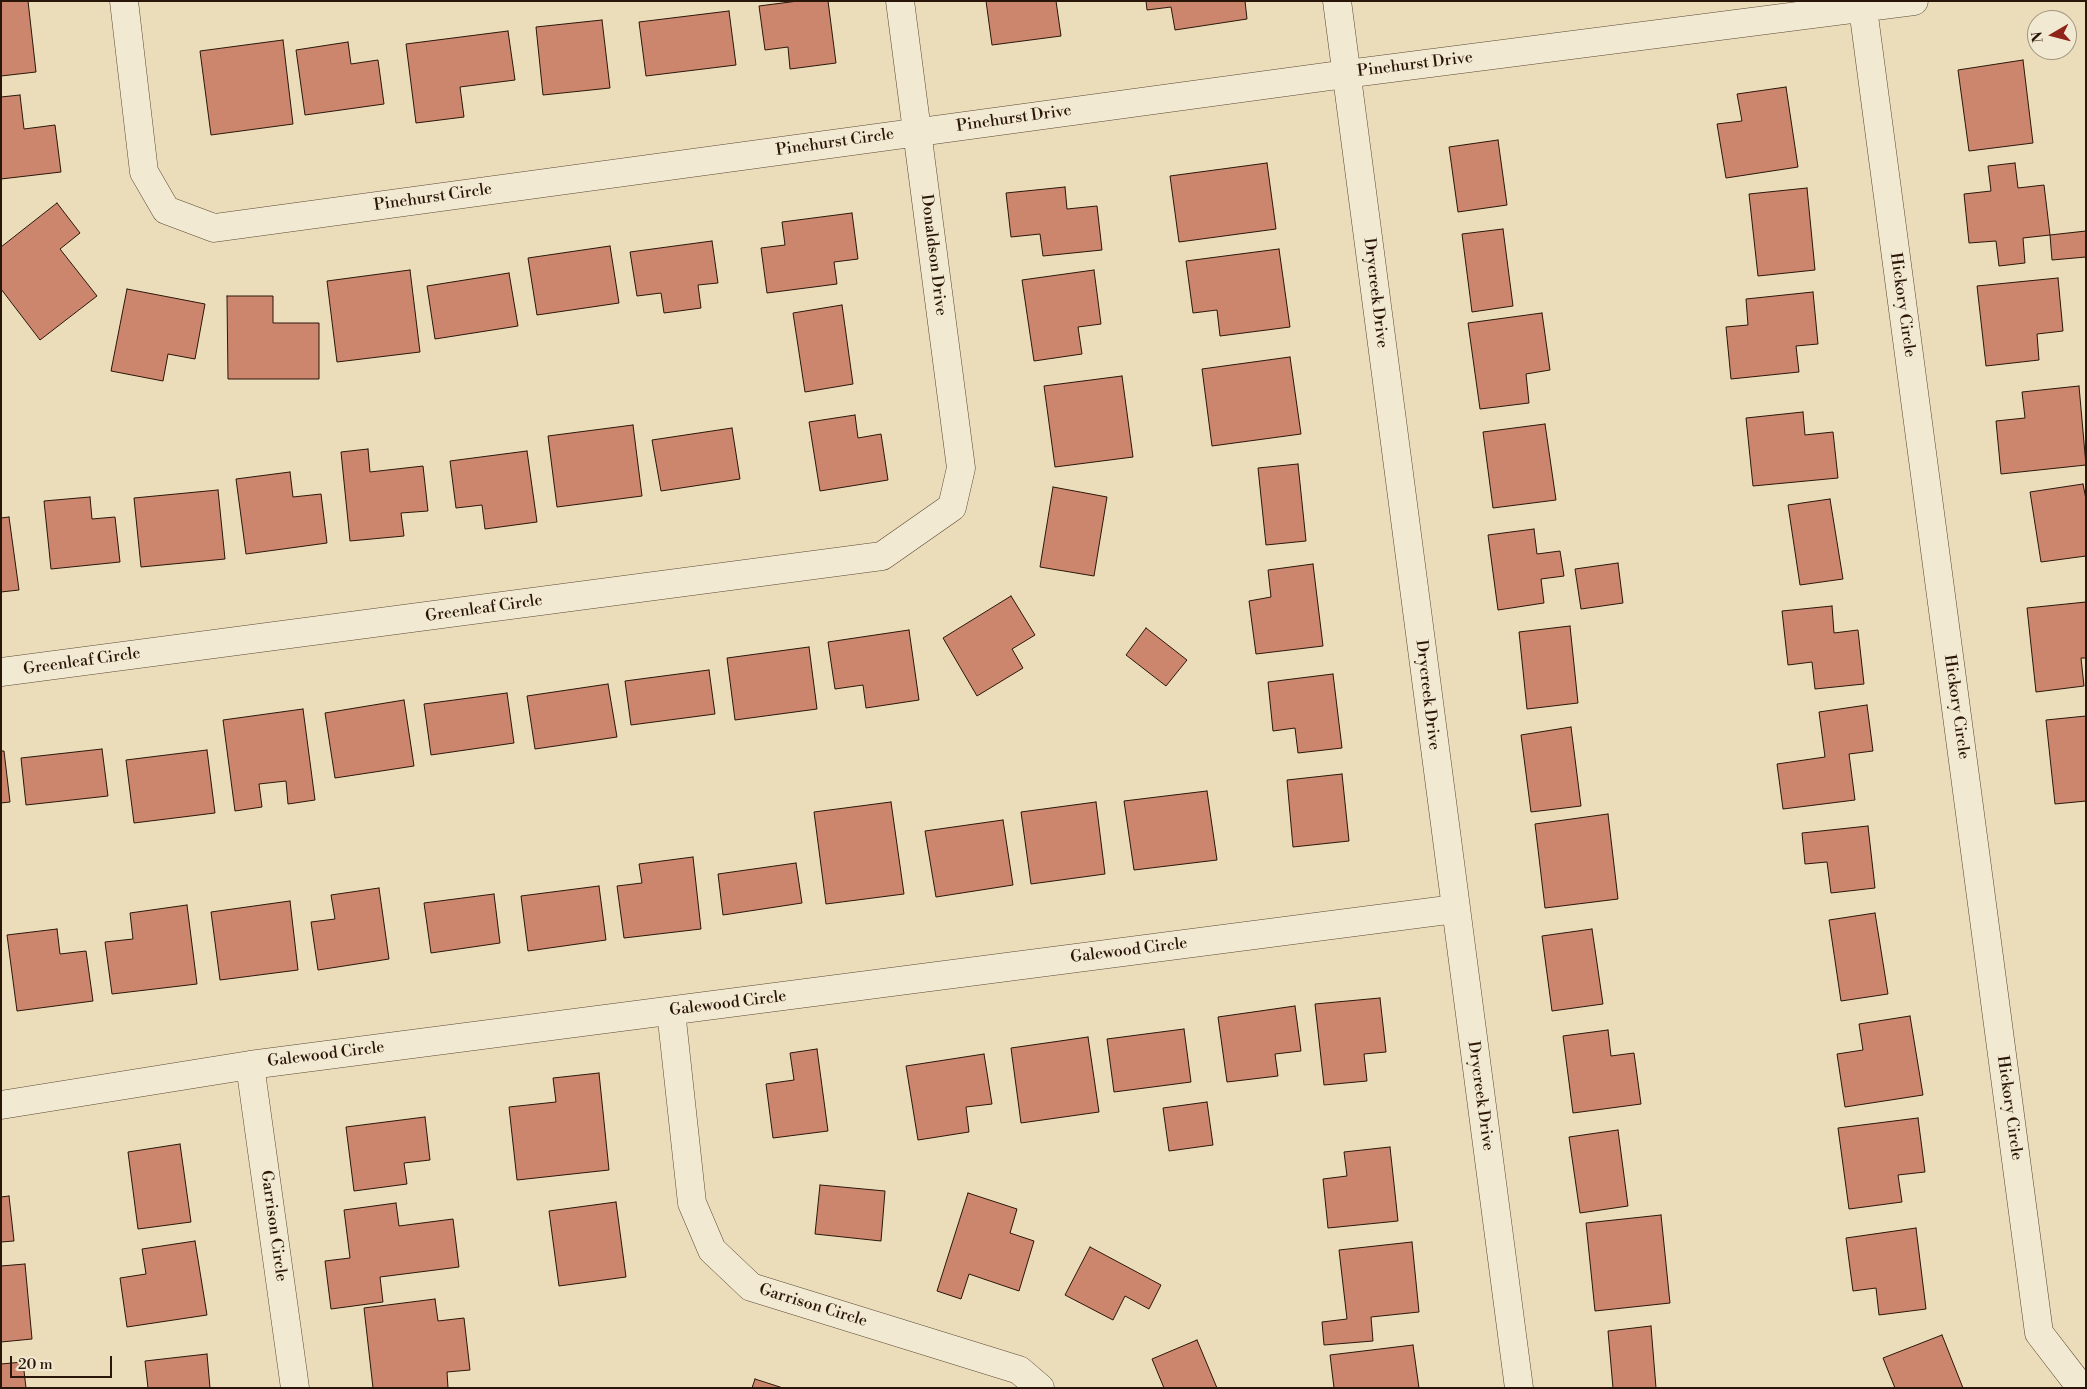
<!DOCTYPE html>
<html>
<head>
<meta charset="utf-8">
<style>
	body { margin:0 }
	#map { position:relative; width:2087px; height:1389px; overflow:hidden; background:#ebddb9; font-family:"Libre Bodoni",serif }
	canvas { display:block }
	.frame { position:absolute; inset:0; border:2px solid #2a1609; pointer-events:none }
	.north { position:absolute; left:2027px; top:10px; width:50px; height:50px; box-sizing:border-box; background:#f2e9d2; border:1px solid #a29582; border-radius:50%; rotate:262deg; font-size:14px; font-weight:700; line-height:20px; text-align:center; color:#2a1609 }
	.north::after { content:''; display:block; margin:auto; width:18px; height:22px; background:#8f2418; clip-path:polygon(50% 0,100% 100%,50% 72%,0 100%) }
	.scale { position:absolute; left:10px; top:1356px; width:102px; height:22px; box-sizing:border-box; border:2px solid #2a1609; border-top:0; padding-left:6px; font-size:15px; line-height:18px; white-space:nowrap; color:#2a1609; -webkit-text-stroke:4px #f2e9d2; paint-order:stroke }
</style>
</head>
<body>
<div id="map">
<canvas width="2087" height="1389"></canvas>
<div class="frame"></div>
<div class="north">N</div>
<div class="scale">20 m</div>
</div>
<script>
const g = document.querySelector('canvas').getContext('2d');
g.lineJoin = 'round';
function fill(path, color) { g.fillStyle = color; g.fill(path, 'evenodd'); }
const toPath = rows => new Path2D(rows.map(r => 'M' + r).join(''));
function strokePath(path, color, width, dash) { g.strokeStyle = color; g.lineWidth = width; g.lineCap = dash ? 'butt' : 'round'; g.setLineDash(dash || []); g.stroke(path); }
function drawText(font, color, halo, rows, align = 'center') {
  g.font = font + ' "Libre Bodoni",serif'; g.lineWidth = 4; g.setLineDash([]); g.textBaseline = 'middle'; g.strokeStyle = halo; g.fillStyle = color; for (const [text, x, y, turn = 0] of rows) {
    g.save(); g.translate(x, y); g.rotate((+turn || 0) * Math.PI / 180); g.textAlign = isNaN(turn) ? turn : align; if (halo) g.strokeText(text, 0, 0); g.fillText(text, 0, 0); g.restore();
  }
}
const building = toPath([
	[1,1,28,1,36,72,1,76,1,1],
	[798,1,828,1,836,63,790,69,788,47,765,50,759,6,798,1],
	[986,1,1056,1,1061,36,992,45,986,1],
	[1146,1,1245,1,1247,19,1175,30,1171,7,1147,10,1146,1],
	[729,11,736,65,646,76,639,22,729,11],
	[602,20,610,88,543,95,536,27,602,20],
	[508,31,515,80,460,87,464,117,416,123,406,44,508,31],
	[283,40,293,124,211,135,200,51,283,40],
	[348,42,351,64,378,60,384,104,305,115,296,50,348,42],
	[2023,60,2033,143,1969,151,1958,70,2023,60],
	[1786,87,1798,167,1726,178,1717,124,1742,121,1737,94,1786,87],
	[20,95,24,129,55,125,61,172,1,179,1,97,20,95],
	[1498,140,1507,205,1458,212,1449,147,1498,140],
	[1267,163,1276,229,1179,242,1170,176,1267,163],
	[2015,163,2018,188,2044,185,2050,235,2023,238,2025,263,1999,266,1996,241,1969,243,1964,194,1991,191,1988,166,2015,163],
	[1065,187,1067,209,1097,206,1102,250,1043,256,1040,234,1011,237,1006,193,1065,187],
	[1807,188,1815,270,1758,276,1749,194,1807,188],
	[57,203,80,233,60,249,97,296,40,340,1,289,1,247,57,203],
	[852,213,858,259,834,262,837,284,767,293,761,248,785,245,782,222,852,213],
	[1503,229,1513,306,1472,312,1462,234,1503,229],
	[2086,231,2086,257,2052,260,2050,235,2086,231],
	[712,241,718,283,698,285,701,308,664,313,661,293,637,296,630,252,712,241],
	[610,246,619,303,537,315,528,258,610,246],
	[1279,249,1290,327,1220,336,1217,310,1193,313,1186,261,1279,249],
	[410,270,420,352,337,362,327,281,410,270],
	[1094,270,1101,324,1078,327,1082,354,1034,361,1022,280,1094,270],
	[509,273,518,326,435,339,427,286,509,273],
	[2058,278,2063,331,2037,334,2039,360,1986,366,1977,286,2058,278],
	[127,289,205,304,195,359,168,354,163,381,111,371,127,289],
	[1813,292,1818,344,1796,346,1799,372,1731,379,1726,327,1748,325,1746,299,1813,292],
	[227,296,273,296,273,323,319,323,319,379,228,379,227,296],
	[842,305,853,384,805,392,793,313,842,305],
	[1542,313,1550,370,1526,374,1529,403,1480,409,1468,323,1542,313],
	[1290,357,1301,434,1212,446,1202,369,1290,357],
	[1122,376,1133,457,1055,467,1044,386,1122,376],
	[2079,386,2086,465,2001,474,1996,421,2025,418,2022,392,2079,386],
	[1803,412,1805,435,1833,432,1838,478,1753,486,1746,418,1803,412],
	[855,415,858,438,881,434,888,480,820,491,809,422,855,415],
	[1545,424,1556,500,1493,508,1483,432,1545,424],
	[633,425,642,496,557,507,548,436,633,425],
	[732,428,740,479,661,491,652,440,732,428],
	[368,449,370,472,423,466,428,511,401,513,404,536,350,541,341,452,368,449],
	[527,451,537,522,485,529,482,505,456,508,450,461,527,451],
	[1298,464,1306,541,1266,545,1258,468,1298,464],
	[290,472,293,497,321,494,327,543,246,554,236,479,290,472],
	[2083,484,2086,499,2086,556,2041,562,2030,492,2083,484],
	[1053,487,1107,497,1094,576,1040,567,1053,487],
	[218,490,225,559,141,567,134,498,218,490],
	[90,497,92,519,115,517,120,562,51,569,44,501,90,497],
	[1830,499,1843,579,1800,585,1788,505,1830,499],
	[9,517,19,590,1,592,1,518,9,517],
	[1534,529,1537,554,1560,551,1564,576,1541,579,1544,603,1498,610,1488,535,1534,529],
	[1618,563,1623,603,1581,609,1575,569,1618,563],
	[1313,564,1323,646,1256,654,1249,601,1271,597,1268,570,1313,564],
	[1011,596,1035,635,1012,649,1023,668,977,696,943,638,1011,596],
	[2086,602,2086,658,2081,658,2084,686,2036,692,2027,608,2086,602],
	[1832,606,1834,633,1858,630,1864,684,1815,689,1812,662,1788,665,1782,611,1832,606],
	[1570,626,1578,703,1527,709,1519,632,1570,626],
	[1146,628,1187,660,1166,686,1126,655,1146,628],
	[909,630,919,700,866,708,863,685,835,689,828,642,909,630],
	[809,647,817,709,735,720,727,658,809,647],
	[709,670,715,714,631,725,625,681,709,670],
	[1333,674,1342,748,1298,753,1295,728,1273,731,1268,682,1333,674],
	[608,684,617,737,535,749,527,696,608,684],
	[507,693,514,743,431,755,424,704,507,693],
	[404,700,414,766,335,778,325,713,404,700],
	[1867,705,1873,751,1849,754,1855,800,1783,809,1777,764,1825,757,1819,712,1867,705],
	[303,709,315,800,288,804,286,781,259,784,262,807,235,811,223,720,303,709],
	[2086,716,2086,801,2055,804,2046,720,2086,716],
	[1571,727,1581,806,1531,812,1521,735,1571,727],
	[102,749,108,796,26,805,21,758,102,749],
	[207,750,215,813,134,823,126,760,207,750],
	[1,751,4,751,10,802,1,803,1,751],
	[1342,774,1349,841,1293,847,1287,780,1342,774],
	[1207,791,1217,860,1134,870,1124,801,1207,791],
	[891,802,904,894,826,904,814,812,891,802],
	[1096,802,1105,874,1031,884,1021,812,1096,802],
	[1608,814,1618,899,1545,908,1535,824,1608,814],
	[1003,820,1013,885,936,897,925,831,1003,820],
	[1868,826,1875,888,1831,893,1827,862,1805,864,1802,833,1868,826],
	[693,857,701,929,624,938,617,886,642,883,639,864,693,857],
	[796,863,802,903,723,915,718,874,796,863],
	[599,886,606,940,528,951,521,896,599,886],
	[379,888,389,959,318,970,311,922,335,919,331,895,379,888],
	[494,894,500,943,431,953,424,903,494,894],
	[290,901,298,970,220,980,211,912,290,901],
	[187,905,197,984,112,994,105,942,133,939,130,913,187,905],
	[1875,913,1888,994,1841,1001,1829,920,1875,913],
	[57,929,60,954,86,951,93,1001,17,1011,7,935,57,929],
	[1592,929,1603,1004,1552,1011,1542,936,1592,929],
	[1380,998,1386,1052,1364,1054,1367,1081,1324,1085,1315,1004,1380,998],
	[1295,1006,1301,1051,1275,1054,1278,1076,1227,1082,1218,1017,1295,1006],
	[1910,1016,1923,1095,1845,1107,1837,1054,1863,1050,1859,1024,1910,1016],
	[1184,1029,1191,1082,1114,1092,1107,1039,1184,1029],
	[1608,1030,1611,1056,1634,1053,1641,1104,1573,1113,1563,1036,1608,1030],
	[1088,1037,1099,1112,1021,1123,1011,1048,1088,1037],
	[817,1049,828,1131,773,1138,766,1084,794,1080,790,1053,817,1049],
	[984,1054,992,1104,966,1107,969,1132,918,1140,906,1066,984,1054],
	[599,1073,609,1170,517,1180,509,1107,556,1102,553,1078,599,1073],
	[1207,1102,1213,1145,1169,1151,1163,1108,1207,1102],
	[425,1117,430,1160,404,1163,407,1184,354,1191,346,1127,425,1117],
	[1918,1118,1925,1172,1898,1175,1902,1202,1849,1209,1838,1128,1918,1118],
	[1618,1130,1628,1206,1580,1213,1569,1137,1618,1130],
	[180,1144,191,1222,138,1229,128,1152,180,1144],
	[1390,1147,1398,1221,1328,1228,1323,1179,1347,1176,1344,1152,1390,1147],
	[820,1185,885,1191,881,1241,815,1234,820,1185],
	[968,1193,1017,1209,1010,1233,1034,1241,1019,1291,969,1274,961,1299,937,1291,968,1193],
	[9,1196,14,1241,1,1242,1,1197,9,1196],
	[616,1202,626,1277,559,1286,549,1211,616,1202],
	[396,1203,399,1226,453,1219,459,1267,380,1277,383,1302,331,1309,325,1261,350,1258,344,1210,396,1203],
	[1661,1215,1670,1303,1595,1311,1586,1223,1661,1215],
	[1916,1228,1926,1309,1879,1315,1876,1288,1853,1291,1846,1238,1916,1228],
	[195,1241,207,1315,127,1327,120,1278,146,1274,142,1249,195,1241],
	[1412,1242,1419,1312,1371,1317,1373,1341,1324,1345,1322,1322,1347,1319,1339,1250,1412,1242],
	[1090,1247,1161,1285,1149,1309,1125,1296,1113,1320,1065,1295,1090,1247],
	[25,1264,32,1339,1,1342,1,1266,25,1264],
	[435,1299,438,1321,464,1318,470,1370,447,1372,448,1388,373,1388,364,1308,435,1299],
	[1651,1326,1656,1388,1613,1388,1608,1331,1651,1326],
	[1942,1335,1963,1388,1895,1388,1883,1358,1942,1335],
	[1197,1340,1217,1388,1164,1388,1152,1359,1197,1340],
	[1413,1345,1419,1388,1334,1388,1330,1355,1413,1345],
	[207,1354,210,1388,148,1388,145,1361,207,1354],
	[23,1362,26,1388,1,1388,1,1364,23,1362],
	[755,1379,783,1388,752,1388,755,1379]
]);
fill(building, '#cc866e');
strokePath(building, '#2a1609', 1);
const street = toPath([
	[124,1,144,172,166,210,214,228,1346,74,1914,1],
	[1337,1,1519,1388],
	[1862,1,2039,1333,2079,1385,2086,1387],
	[1,672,882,556,952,507,961,468,900,1],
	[671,1011,692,1203,712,1250,751,1287,1019,1370,1040,1388],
	[250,1065,295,1388],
	[1,1105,250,1065,1455,909]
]);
strokePath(street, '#5a4835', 29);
strokePath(street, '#f2e9d2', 28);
drawText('16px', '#2a1609', '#f2e9d2', [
	["Pinehurst Drive",1415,65,-7],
	["Pinehurst Drive",1014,119,-8],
	["Pinehurst Circle",835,143,-8],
	["Pinehurst Circle",433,198,-8],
	["Donaldson Drive",933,255,83],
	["Drycreek Drive",1375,293,83],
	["Hickory Circle",1902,305,82],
	["Greenleaf Circle",484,609,-8],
	["Greenleaf Circle",82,662,-8],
	["Drycreek Drive",1427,695,83],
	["Hickory Circle",1956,707,82],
	["Galewood Circle",1129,951,-7],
	["Galewood Circle",728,1004,-7],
	["Galewood Circle",326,1055,-7],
	["Drycreek Drive",1480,1096,82],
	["Hickory Circle",2009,1108,82],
	["Garrison Circle",273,1226,82],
	["Garrison Circle",813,1306,17]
]);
</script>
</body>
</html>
